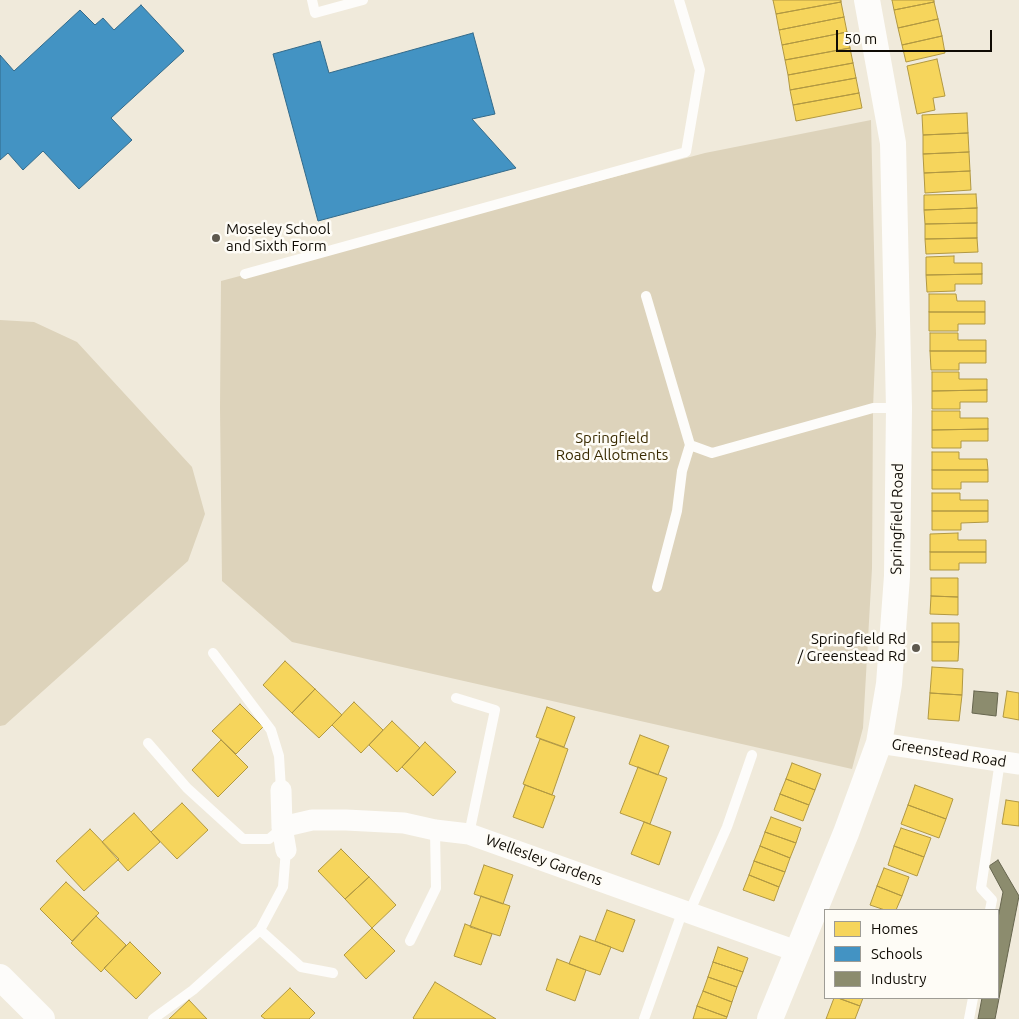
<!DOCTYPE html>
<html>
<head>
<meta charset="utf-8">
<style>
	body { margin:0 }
	#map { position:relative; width:1019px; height:1019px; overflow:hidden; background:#f0eadb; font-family:Ubuntu,sans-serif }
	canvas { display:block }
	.legend { position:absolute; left:824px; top:909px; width:175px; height:90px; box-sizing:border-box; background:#fefcf6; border:1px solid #9e9c95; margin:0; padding:6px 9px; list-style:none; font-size:15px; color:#0f0b04 }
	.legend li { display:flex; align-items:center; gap:10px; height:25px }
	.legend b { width:25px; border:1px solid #9e9c95 }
	.scale { position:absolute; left:836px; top:30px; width:156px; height:22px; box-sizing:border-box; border:2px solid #0f0b04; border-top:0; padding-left:6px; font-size:15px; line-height:18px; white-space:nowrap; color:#0f0b04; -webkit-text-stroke:4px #fefcf6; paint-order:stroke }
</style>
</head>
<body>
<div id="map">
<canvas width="1019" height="1019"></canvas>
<ul class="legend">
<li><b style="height:14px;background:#f6d55c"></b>Homes</li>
<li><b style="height:14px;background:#4393c3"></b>Schools</li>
<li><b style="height:14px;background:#8c8c6e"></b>Industry</li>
</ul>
<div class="scale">50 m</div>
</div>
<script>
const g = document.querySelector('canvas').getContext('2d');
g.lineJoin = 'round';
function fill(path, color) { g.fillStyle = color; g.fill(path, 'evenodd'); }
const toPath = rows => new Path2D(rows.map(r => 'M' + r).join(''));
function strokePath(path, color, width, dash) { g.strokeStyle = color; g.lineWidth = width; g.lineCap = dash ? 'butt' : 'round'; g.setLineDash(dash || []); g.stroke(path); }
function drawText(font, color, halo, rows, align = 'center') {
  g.font = font + ' Ubuntu,sans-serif'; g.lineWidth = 5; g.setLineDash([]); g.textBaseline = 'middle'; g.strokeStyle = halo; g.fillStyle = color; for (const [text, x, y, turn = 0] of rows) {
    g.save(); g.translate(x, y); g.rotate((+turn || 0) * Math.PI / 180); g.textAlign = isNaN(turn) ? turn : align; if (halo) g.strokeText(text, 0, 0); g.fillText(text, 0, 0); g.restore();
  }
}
fill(toPath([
	[871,120,876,334,873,408,872,568,863,728,852,769,292,642,222,581,220,408,221,281,705,153],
	[0,320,34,322,77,342,192,467,205,514,188,561,5,725,0,726]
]), '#ddd3bb');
const homes = toPath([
	[773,0,841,0,841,2,776,14,773,0],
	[892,0,934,0,934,2,894,10,892,0],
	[841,2,844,17,779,30,776,14,841,2],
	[934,2,938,19,898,28,894,10,934,2],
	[844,17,847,32,782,45,779,30,844,17],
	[938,19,942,36,902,45,898,28,938,19],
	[847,32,850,48,785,60,782,45,847,32],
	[942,36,945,53,906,62,902,45,942,36],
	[850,48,853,63,788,75,785,60,850,48],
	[937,59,945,96,933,98,935,110,917,114,907,66,937,59],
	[853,63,856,78,790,90,788,75,853,63],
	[856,78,859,93,793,105,790,90,856,78],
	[859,93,862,108,796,121,793,105,859,93],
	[967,113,968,133,923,135,922,115,967,113],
	[968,133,969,152,923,154,923,135,968,133],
	[969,152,970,171,924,173,923,154,969,152],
	[970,171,971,190,925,193,924,173,970,171],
	[976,194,977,208,924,210,924,195,976,194],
	[977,208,977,223,925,224,924,210,977,208],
	[977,223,977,238,925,239,925,224,977,223],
	[977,238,978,252,926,254,925,239,977,238],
	[954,256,954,263,982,263,982,274,926,275,926,257,954,256],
	[982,274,982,284,955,284,955,291,927,292,926,275,982,274],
	[929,294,956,294,957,301,985,301,985,312,929,312,929,294],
	[929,312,985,312,985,324,958,324,958,331,929,331,929,312],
	[930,333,958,333,958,340,986,340,986,351,930,351,930,333],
	[930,351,986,351,986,363,959,363,959,370,931,370,930,351],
	[932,372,959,372,959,379,987,379,987,390,932,391,932,372],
	[987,390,987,402,960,402,960,409,932,409,932,391,987,390],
	[932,411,960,411,960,418,988,418,988,429,932,430,932,411],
	[988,429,988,441,961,441,961,448,932,448,932,430,988,429],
	[932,452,959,452,959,459,987,459,988,470,932,470,932,452],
	[932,470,988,470,988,482,961,482,961,489,932,489,932,470],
	[932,493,960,493,960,500,988,500,988,511,932,511,932,493],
	[932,511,988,511,988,522,961,523,961,530,932,530,932,511],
	[958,533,958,540,986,540,986,552,930,552,930,534,958,533],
	[930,552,986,552,986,563,959,563,959,570,930,570,930,552],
	[931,578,958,578,958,597,931,596,931,578],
	[931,596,958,597,958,615,930,614,931,596],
	[932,623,959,623,959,642,932,642,932,623],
	[932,642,959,642,958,661,932,661,932,642],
	[285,661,315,689,292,713,263,685,285,661],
	[932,667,963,669,962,695,930,693,932,667],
	[315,689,342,715,319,738,292,713,315,689],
	[1007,691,1019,693,1019,720,1003,717,1007,691],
	[930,693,962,695,959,721,928,719,930,693],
	[354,702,383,730,361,753,332,725,354,702],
	[240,704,263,727,236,754,212,731,240,704],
	[547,707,575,717,564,747,536,737,547,707],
	[392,721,420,748,397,772,369,745,392,721],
	[640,735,669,746,658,775,629,764,640,735],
	[540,739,568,749,552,795,523,784,540,739],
	[221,740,248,767,218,797,192,770,221,740],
	[425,742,456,772,433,796,402,767,425,742],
	[792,763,821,774,815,790,786,779,792,763],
	[638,767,667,778,650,824,620,813,638,767],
	[786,779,815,790,809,805,780,794,786,779],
	[525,785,555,796,543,828,513,817,525,785],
	[915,785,953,799,946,819,908,805,915,785],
	[780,794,809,805,803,821,774,810,780,794],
	[1006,800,1019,802,1019,826,1002,824,1006,800],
	[182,803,208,830,177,859,151,832,182,803],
	[908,805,946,819,939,838,901,824,908,805],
	[134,813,160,842,128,871,102,842,134,813],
	[771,817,801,828,796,843,765,832,771,817],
	[644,822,671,832,659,865,631,854,644,822],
	[901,828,931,838,924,857,894,846,901,828],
	[90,829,119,859,84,891,56,861,90,829],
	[765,832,796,843,790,858,760,846,765,832],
	[760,846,790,858,785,872,754,861,760,846],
	[894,846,924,857,917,876,888,865,894,846],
	[341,849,369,877,345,899,318,871,341,849],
	[754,861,785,872,779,887,749,875,754,861],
	[484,865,513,875,503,904,474,894,484,865],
	[884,868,909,877,902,896,877,886,884,868],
	[749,875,779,887,774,901,743,890,749,875],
	[369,877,396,905,372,928,345,899,369,877],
	[66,882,99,913,72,941,40,909,66,882],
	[877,886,902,896,896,910,885,910,870,905,877,886],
	[481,896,510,906,500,936,470,927,481,896],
	[607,910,635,920,623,952,595,941,607,910],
	[96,916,126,945,101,972,71,943,96,916],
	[465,924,492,934,481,965,454,956,465,924],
	[372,928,395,951,366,979,344,955,372,928],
	[580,936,611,947,600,975,569,964,580,936],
	[130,942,161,973,136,999,104,968,130,942],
	[718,947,748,958,743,972,713,962,718,947],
	[557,959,586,970,575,1001,546,990,557,959],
	[713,962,743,972,737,987,708,977,713,962],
	[708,977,737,987,732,1002,703,991,708,977],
	[435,982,496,1019,414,1019,413,1018,435,982],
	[290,988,315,1013,309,1019,265,1019,261,1016,290,988],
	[703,991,732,1002,727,1017,697,1006,703,991],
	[834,998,838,998,860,1006,855,1019,826,1019,834,998],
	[838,998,863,998,860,1006,838,998],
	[189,1000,207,1019,169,1019,189,1000],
	[697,1006,727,1017,726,1019,693,1019,697,1006]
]);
fill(homes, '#f6d55c');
strokePath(homes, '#b19842', 1);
const schools = toPath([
	[141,5,184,51,111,118,132,140,79,189,43,151,23,170,8,153,0,160,0,55,14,71,80,10,95,25,103,18,114,30,141,5],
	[473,33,495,114,472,119,516,168,318,221,273,54,320,41,329,73,473,33]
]);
fill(schools, '#4393c3');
strokePath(schools, '#336a8a', 1);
const industry = toPath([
	[974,691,998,693,996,716,972,713,974,691],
	[998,860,1019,896,995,1019,978,1019,982,998,998,998,998,918,1003,892,989,866,998,860]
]);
fill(industry, '#8c8c6e');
strokePath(industry, '#66654e', 1);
strokePath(toPath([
	[312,0,315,13,363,0],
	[245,274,686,152,700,70,679,0],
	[646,296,690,445,712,453,873,408,898,408],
	[657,587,677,511,682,471,690,445],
	[213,653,271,730,279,756,281,790],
	[456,698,495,710,469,834],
	[148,743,187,788,243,839,269,839,282,828],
	[286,850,283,887,260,930,301,967,333,973],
	[990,910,992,900,981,888,1000,761],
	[689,913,727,827,752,755],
	[410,941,436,888,435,830],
	[153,1019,193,990,260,930],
	[644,1019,683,910],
	[969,1019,973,998]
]), '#fdfcfa', 10);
strokePath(toPath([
	[879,743,1019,764],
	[281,790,282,827,286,850],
	[282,827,312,820,346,820,404,823,435,830,469,834,796,951]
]), '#fdfcfa', 21);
strokePath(toPath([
	[0,977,42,1019],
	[770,1019,846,833,879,743,889,684,897,576,899,408,893,143,867,0]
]), '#fdfcfa', 26);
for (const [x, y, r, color] of [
	[216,238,5,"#5e594f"],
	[916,648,5,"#5e594f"]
]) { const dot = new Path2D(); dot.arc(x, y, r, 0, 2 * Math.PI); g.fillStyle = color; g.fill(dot); strokePath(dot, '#fefcf6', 2); }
drawText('15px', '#0f0b04', '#fefcf6', [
	["Moseley School",226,229],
	["and Sixth Form",226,246],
	["Springfield Rd",906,639,"right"],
	["/ Greenstead Rd",906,656,"right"]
], 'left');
drawText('15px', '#392a00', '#fefcf6', [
	["Springfield",612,438],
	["Road Allotments",612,455]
]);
drawText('15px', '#0f0b04', '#fefcf6', [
	["Springfield Road",897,519,-89],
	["Greenstead Road",949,753,9],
	["Wellesley Gardens",544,860,20]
]);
</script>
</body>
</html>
